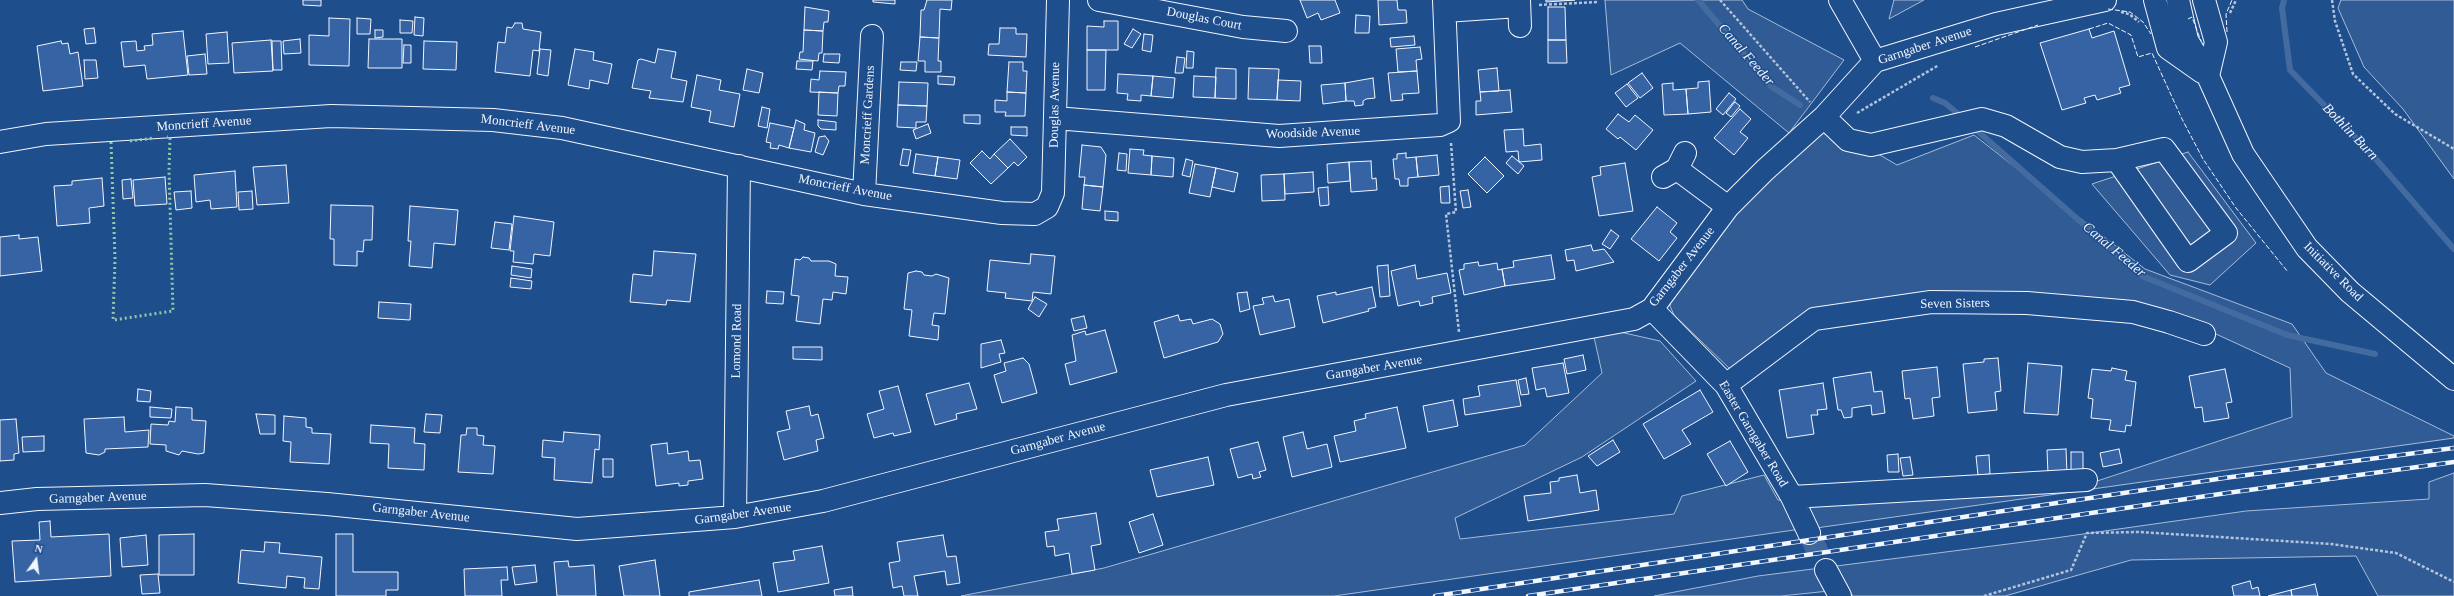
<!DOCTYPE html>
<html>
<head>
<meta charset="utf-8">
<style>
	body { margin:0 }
	#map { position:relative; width:2454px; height:596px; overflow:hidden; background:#1f4e8c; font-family:"Times New Roman",serif }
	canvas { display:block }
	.north { position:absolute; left:16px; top:540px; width:40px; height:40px; -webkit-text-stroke:3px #1f4e8c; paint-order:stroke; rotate:14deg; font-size:11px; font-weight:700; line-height:16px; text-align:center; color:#f2f6ff }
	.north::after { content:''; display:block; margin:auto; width:14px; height:18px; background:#f2f6ff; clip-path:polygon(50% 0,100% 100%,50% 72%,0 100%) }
</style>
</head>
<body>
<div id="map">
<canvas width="2454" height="596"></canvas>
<div class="north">N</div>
</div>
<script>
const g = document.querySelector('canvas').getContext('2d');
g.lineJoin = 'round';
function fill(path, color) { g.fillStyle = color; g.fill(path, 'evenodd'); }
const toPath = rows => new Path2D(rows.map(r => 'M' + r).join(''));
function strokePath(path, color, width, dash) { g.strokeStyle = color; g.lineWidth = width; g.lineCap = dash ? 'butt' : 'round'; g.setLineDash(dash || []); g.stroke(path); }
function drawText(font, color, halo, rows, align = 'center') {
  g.font = font + ' "Times New Roman",serif'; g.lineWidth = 3; g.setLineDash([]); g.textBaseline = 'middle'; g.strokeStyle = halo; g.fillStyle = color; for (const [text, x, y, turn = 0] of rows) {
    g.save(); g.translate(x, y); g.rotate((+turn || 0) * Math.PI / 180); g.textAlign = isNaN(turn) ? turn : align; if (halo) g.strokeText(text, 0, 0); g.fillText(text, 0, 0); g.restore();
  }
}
const built = toPath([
	[1605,0,1742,0,1748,9,1844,60,1789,133,1680,43,1611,75,1605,0],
	[1894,0,1924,0,1889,19,1894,0],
	[2341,0,2454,0,2454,179,2403,109,2364,67,2338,8,2341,0],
	[1829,125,1897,165,1974,135,2145,269,2292,324,2326,373,2454,436,2454,438,1816,528,1800,499,2091,483,2292,417,2290,368,2192,323,2136,301,2027,295,1809,313,1731,370,1674,315,1670,306,1672,293,1732,210,1829,125],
	[2188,152,2256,243,2210,285,2170,275,2092,184,2188,152],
	[1620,332,1660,341,1696,381,1582,457,1455,518,1460,539,1674,514,1682,496,1764,475,1778,500,1785,500,1801,529,1334,596,961,596,1104,568,1525,445,1602,373,1594,337,1620,332],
	[2454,473,2454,596,2378,596,2356,556,2131,560,2005,596,1853,596,1848,589,1781,596,1654,596,1758,576,2055,538,2246,511,2429,499,2429,482,2454,473]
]);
fill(built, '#305b95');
strokePath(built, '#a8bbd7', 1);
strokePath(toPath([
	[1698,0,1772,87,1800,105],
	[2284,0,2282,8,2290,70,2368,150,2454,249],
	[1933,98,1945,103,1963,118],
	[1973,127,2142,276,2287,335,2375,354]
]), '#446ba0', 6);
const building = toPath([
	[303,0,321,0,321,6,303,5,303,0],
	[873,0,895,0,895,4,873,2,873,0],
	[927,0,952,0,951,10,940,9,939,38,920,37,921,10,924,10,927,0],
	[1300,0,1335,0,1340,13,1321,20,1318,13,1307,18,1300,0],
	[1378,0,1397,0,1398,10,1406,10,1407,23,1379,25,1378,0],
	[1546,0,1575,0,1546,2,1546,0],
	[805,7,829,11,828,22,824,22,823,31,804,30,805,7],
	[1548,7,1565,7,1566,40,1548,40,1548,7],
	[1356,15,1370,16,1369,33,1355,33,1356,15],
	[415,17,424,18,423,36,414,35,415,17],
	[329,18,350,19,349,66,309,65,309,35,329,36,329,18],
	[357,18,371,19,370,34,357,34,357,18],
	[400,20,413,21,412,33,400,33,400,20],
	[1104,21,1118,21,1118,50,1087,50,1087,26,1104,27,1104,21],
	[515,23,522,23,523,29,541,32,539,51,533,50,530,76,495,72,498,42,505,43,507,27,512,28,515,23],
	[94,28,96,43,86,44,84,29,94,28],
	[1000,28,1016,28,1016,34,1027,34,1026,57,988,55,989,44,999,44,1000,28],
	[1133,29,1141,34,1132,48,1124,44,1133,29],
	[2089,29,2092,38,2114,31,2130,85,2119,88,2121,93,2097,100,2095,95,2084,98,2086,103,2062,110,2040,43,2089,29],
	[375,30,383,30,383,37,375,38,375,30],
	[804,30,823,31,822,53,819,53,818,61,799,59,800,52,803,52,804,30],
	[183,31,188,75,147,79,145,65,124,67,121,42,136,41,137,51,145,50,144,46,153,45,152,34,183,31],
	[227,32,229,63,208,64,206,34,227,32],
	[1144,34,1153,35,1151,52,1142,50,1144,34],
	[1414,36,1415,45,1391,47,1390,38,1414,36],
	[920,37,939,38,938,61,941,61,941,72,925,72,925,61,918,61,920,37],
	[300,39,301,53,284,54,283,41,300,39],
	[369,39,402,39,402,68,368,68,369,39],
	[271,40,273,71,234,73,232,43,271,40],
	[1548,40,1566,40,1567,63,1548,63,1548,40],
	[61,41,62,44,68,43,70,54,78,52,83,86,43,91,37,46,61,41],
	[272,41,281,41,282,70,273,70,272,41],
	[424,41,457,42,456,70,423,69,424,41],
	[404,45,411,45,411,63,403,63,404,45],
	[1309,46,1321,46,1322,63,1310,63,1309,46],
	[1420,47,1422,59,1416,60,1417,71,1398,72,1396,49,1420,47],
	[540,49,551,50,548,76,537,74,540,49],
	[575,49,594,52,593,60,612,64,608,84,590,80,589,89,568,85,575,49],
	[658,49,676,52,671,78,687,81,683,102,649,98,651,91,632,88,638,60,641,59,655,63,658,49],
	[1087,50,1106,50,1105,90,1087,90,1087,50],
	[1187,51,1194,52,1193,68,1186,68,1187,51],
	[205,54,207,74,189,75,187,56,205,54],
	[824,54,840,54,839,63,823,62,824,54],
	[1177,57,1185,58,1183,73,1175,73,1177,57],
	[84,60,96,60,98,78,85,79,84,60],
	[797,61,813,61,812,70,796,69,797,61],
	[901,62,917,62,916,71,900,70,901,62],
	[1009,62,1023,62,1023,71,1027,71,1026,93,1007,92,1009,62],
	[1216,68,1236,69,1236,99,1215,98,1216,68],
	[1249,68,1279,69,1277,100,1248,99,1249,68],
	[1497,68,1499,91,1480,92,1478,70,1497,68],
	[747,69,763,73,759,93,743,90,747,69],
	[820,71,846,72,845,86,839,86,838,93,810,92,811,79,819,80,820,71],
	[1417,71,1419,93,1402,94,1403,100,1391,101,1388,73,1417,71],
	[1642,73,1653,88,1640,98,1628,83,1642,73],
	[1118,74,1153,76,1151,96,1141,95,1141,101,1127,100,1128,94,1117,93,1118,74],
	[697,75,721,80,719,90,740,94,734,127,709,122,711,111,691,107,697,75],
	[938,76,955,77,954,85,938,84,938,76],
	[1153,76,1175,78,1173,98,1151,96,1153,76],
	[1194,76,1216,77,1215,98,1193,97,1194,76],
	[1373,78,1375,98,1366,99,1363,101,1363,105,1355,106,1354,101,1346,101,1345,83,1373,78],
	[1278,80,1301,81,1300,101,1277,100,1278,80],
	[1709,81,1711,112,1688,114,1686,89,1698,88,1698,82,1709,81],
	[899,82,928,83,927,106,898,105,899,82],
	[1345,83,1346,101,1323,104,1321,85,1345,83],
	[1673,83,1673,90,1686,89,1688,114,1664,115,1662,84,1673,83],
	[1627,84,1638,98,1626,107,1615,93,1627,84],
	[1510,90,1512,112,1476,115,1476,101,1481,101,1480,92,1510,90],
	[819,92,838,93,837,116,818,115,819,92],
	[1007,92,1026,93,1025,116,1005,116,1006,112,995,112,995,100,1007,101,1007,92],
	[1729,93,1736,99,1723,115,1716,109,1729,93],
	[1735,102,1740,106,1731,117,1726,113,1735,102],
	[898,105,927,106,926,122,916,122,916,128,897,127,898,105],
	[762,107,770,109,767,128,758,126,762,107],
	[1740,109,1751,119,1740,132,1748,138,1734,155,1714,138,1740,109],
	[1618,114,1629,122,1635,115,1653,130,1636,150,1620,137,1618,139,1606,129,1618,114],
	[964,115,980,115,980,124,964,123,964,115],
	[796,120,805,124,804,130,815,133,811,152,789,148,796,120],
	[818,120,836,122,836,130,821,129,818,126,818,120],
	[770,123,794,128,789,148,779,145,778,149,770,148,771,143,766,142,770,123],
	[928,124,931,133,916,139,913,130,928,124],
	[1011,127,1027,127,1027,136,1011,135,1011,127],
	[1523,129,1524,146,1541,144,1542,160,1519,162,1518,151,1506,152,1504,130,1523,129],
	[825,136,829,141,823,155,815,152,819,137,825,136],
	[1010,139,1027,157,1018,166,1014,162,1008,168,994,154,1010,139],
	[1082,145,1101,147,1106,155,1103,187,1084,185,1085,177,1079,177,1082,145],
	[903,149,911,150,908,166,900,165,903,149],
	[1130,149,1144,150,1143,155,1152,156,1151,175,1128,173,1130,149],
	[982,151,990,159,994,154,1008,168,991,184,970,163,982,151],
	[1119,153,1127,154,1126,171,1117,170,1119,153],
	[1406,153,1406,158,1416,157,1418,177,1408,178,1408,186,1400,186,1399,179,1395,179,1393,159,1397,159,1397,154,1406,153],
	[916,154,938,157,935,176,913,173,916,154],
	[1437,155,1439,175,1418,177,1416,157,1437,155],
	[1152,156,1174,158,1173,177,1151,175,1152,156],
	[1512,156,1524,166,1518,174,1506,163,1512,156],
	[938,157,960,160,957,179,935,176,938,157],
	[1485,157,1504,176,1487,193,1468,174,1485,157],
	[1186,159,1193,161,1190,177,1182,175,1186,159],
	[1371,161,1372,179,1376,178,1377,190,1351,192,1349,162,1371,161],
	[1349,162,1350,181,1328,183,1327,164,1349,162],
	[1625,163,1633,211,1599,216,1592,177,1601,175,1600,167,1625,163],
	[1195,164,1216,168,1210,197,1189,193,1195,164],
	[286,165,289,203,257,205,253,167,286,165],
	[1216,168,1238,173,1234,192,1212,187,1216,168],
	[235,171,237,207,211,209,210,200,196,202,194,175,235,171],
	[1313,172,1314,192,1285,194,1284,174,1313,172],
	[1284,174,1285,200,1262,201,1261,175,1284,174],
	[165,177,167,204,135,206,133,180,165,177],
	[102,178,104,206,89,208,90,223,57,226,54,186,72,185,72,181,102,178],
	[131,179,133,198,123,199,122,180,131,179],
	[1084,185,1103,187,1100,211,1082,209,1084,185],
	[1449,186,1450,203,1441,203,1440,187,1449,186],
	[1328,187,1329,205,1320,206,1318,188,1328,187],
	[1468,190,1471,207,1463,208,1460,191,1468,190],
	[191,191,192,208,176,210,174,192,191,191],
	[252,191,253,209,239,210,238,192,252,191],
	[331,205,373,206,372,240,364,240,363,252,357,251,357,266,334,265,334,239,330,239,331,205],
	[410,206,458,210,455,245,434,243,432,268,409,266,411,241,408,241,410,206],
	[1657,207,1677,223,1670,232,1677,238,1659,261,1631,239,1657,207],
	[1105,211,1118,212,1118,221,1105,220,1105,211],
	[514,216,554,222,550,256,534,254,533,264,513,262,514,251,510,251,514,216],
	[495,222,512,224,509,250,491,248,495,222],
	[1611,230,1619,236,1610,249,1602,244,1611,230],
	[19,235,19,239,38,237,42,271,0,276,0,237,19,235],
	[1591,245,1593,251,1604,249,1614,262,1576,271,1574,260,1567,261,1565,250,1591,245],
	[654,251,696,254,690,302,667,300,666,305,630,302,633,274,652,276,654,251],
	[1031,254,1055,256,1051,294,1033,292,1032,301,1005,298,1006,293,987,291,990,260,1030,264,1031,254],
	[1551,255,1555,279,1505,286,1502,269,1514,267,1513,261,1551,255],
	[803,257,809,258,811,261,829,261,836,264,835,276,848,277,846,294,833,292,832,300,823,299,820,324,796,321,799,296,791,295,795,259,800,260,803,257],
	[1478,262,1479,266,1497,263,1498,270,1502,269,1505,286,1464,295,1459,270,1464,269,1464,264,1478,262],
	[1388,265,1390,296,1380,297,1377,266,1388,265],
	[1415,265,1417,279,1447,273,1451,293,1432,297,1433,303,1420,306,1419,301,1398,306,1391,271,1415,265],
	[512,266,532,269,531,278,511,275,512,266],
	[916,271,922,272,924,275,932,276,936,274,949,278,945,314,934,313,932,325,939,326,938,340,909,336,912,310,904,309,908,273,916,271],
	[511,278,532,281,531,289,510,287,511,278],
	[1372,287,1376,307,1368,309,1369,311,1323,323,1317,296,1336,292,1336,295,1372,287],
	[767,291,784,292,783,304,766,303,767,291],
	[1247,292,1250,309,1240,312,1237,293,1247,292],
	[1273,296,1275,302,1289,299,1295,327,1260,335,1253,306,1264,304,1262,298,1273,296],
	[1035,297,1047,304,1039,317,1028,309,1035,297],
	[379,302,411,304,410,320,378,318,379,302],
	[1178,315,1180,321,1191,319,1193,324,1212,319,1220,324,1223,334,1218,342,1164,358,1154,322,1178,315],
	[1084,316,1087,328,1074,331,1071,319,1084,316],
	[1105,330,1117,372,1070,385,1065,364,1076,361,1072,335,1085,331,1086,335,1105,330],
	[1001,340,1005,353,999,354,1001,362,981,368,981,344,1001,340],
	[793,347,822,347,822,360,793,359,793,347],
	[1583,355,1586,370,1567,374,1564,359,1583,355],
	[1023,358,1029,364,1037,393,1002,403,994,375,1006,371,1004,363,1023,358],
	[1998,358,2001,391,1995,392,1997,410,1968,413,1963,364,1984,362,1984,359,1998,358],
	[1563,363,1569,393,1547,397,1545,388,1536,390,1532,368,1563,363],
	[2028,363,2062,366,2058,415,2024,413,2028,363],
	[1937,367,1940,397,1932,398,1934,416,1913,419,1910,398,1905,399,1902,371,1937,367],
	[2112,368,2127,371,2125,380,2136,382,2131,426,2126,425,2125,432,2109,430,2111,420,2091,418,2093,399,2088,398,2092,369,2111,371,2112,368],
	[2225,369,2232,402,2226,403,2229,418,2204,422,2202,407,2195,408,2189,376,2225,369],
	[1871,372,1874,392,1882,391,1885,413,1872,415,1871,405,1852,408,1852,417,1844,418,1841,410,1838,410,1833,378,1871,372],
	[1526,378,1529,394,1521,395,1518,380,1526,378],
	[1516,380,1521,406,1465,415,1463,399,1480,396,1478,386,1516,380],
	[969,383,977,409,956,414,957,419,935,425,926,394,969,383],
	[1823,383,1827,409,1817,410,1818,415,1811,415,1814,434,1787,438,1779,390,1823,383],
	[898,386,911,432,894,436,893,433,874,438,867,414,884,409,879,391,898,386],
	[138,389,151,391,150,402,137,401,138,389],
	[1700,390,1713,412,1682,430,1691,444,1664,459,1643,424,1700,390],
	[1453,400,1458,426,1428,432,1423,406,1453,400],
	[809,406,811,416,818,414,824,438,816,440,818,451,784,460,777,432,790,429,786,411,809,406],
	[150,407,172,409,171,418,150,417,150,407],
	[176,407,192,408,192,420,206,421,204,453,198,454,182,451,179,455,166,451,166,445,150,444,151,424,168,425,169,421,175,422,176,407],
	[1397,407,1406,448,1340,462,1334,436,1356,431,1354,421,1366,418,1365,414,1397,407],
	[256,414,275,415,275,434,260,434,256,414],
	[426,414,442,415,440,433,424,432,426,414],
	[284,416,306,418,306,427,312,428,312,433,331,434,329,464,290,462,291,442,283,441,284,416],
	[124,417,125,432,149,430,148,447,105,449,105,452,99,455,86,453,84,419,124,417],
	[16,419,19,453,14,454,14,460,0,461,0,420,16,419],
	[371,425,415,428,414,443,425,444,424,470,388,468,389,444,370,443,371,425],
	[467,428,477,428,477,435,484,436,483,445,495,446,493,474,458,472,461,435,466,435,467,428],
	[564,432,600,435,599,450,595,449,592,483,554,480,555,458,542,457,543,440,563,442,564,432],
	[1303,432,1307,449,1327,444,1332,467,1292,477,1283,437,1303,432],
	[44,436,44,451,23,452,22,437,44,436],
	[1613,440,1620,452,1597,466,1588,456,1613,440],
	[1730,441,1748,472,1726,486,1707,454,1730,441],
	[1258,442,1266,470,1259,472,1261,477,1253,479,1252,474,1238,478,1230,449,1258,442],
	[667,443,668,454,688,451,689,461,700,460,703,479,688,481,688,485,679,486,679,483,656,486,651,445,667,443],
	[2066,449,2067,473,2048,474,2047,450,2066,449],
	[2119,449,2122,463,2103,467,2100,453,2119,449],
	[2071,452,2083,452,2083,474,2071,473,2071,452],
	[1898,454,1899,472,1888,472,1887,455,1898,454],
	[1989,455,1990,474,1978,475,1976,456,1989,455],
	[1208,457,1214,485,1157,497,1150,470,1208,457],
	[1910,457,1913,475,1903,476,1900,458,1910,457],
	[603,459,613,459,613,477,603,477,603,459],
	[1577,475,1580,493,1596,490,1599,510,1528,521,1524,496,1551,493,1550,482,1559,481,1559,478,1577,475],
	[1096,513,1101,544,1091,546,1095,570,1072,574,1069,553,1055,556,1054,546,1047,547,1045,532,1059,530,1057,519,1096,513],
	[1153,514,1163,545,1139,553,1129,522,1153,514],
	[50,521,51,537,109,534,111,576,15,582,12,541,40,540,39,522,50,521],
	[194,534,194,575,159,575,159,535,194,534],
	[336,534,353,534,353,572,398,572,398,590,386,590,386,596,336,596,336,534],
	[146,535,148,565,122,567,120,538,146,535],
	[943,535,947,557,956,556,960,583,947,585,945,571,914,576,918,596,904,596,902,586,893,588,889,563,900,561,897,542,943,535],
	[265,542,280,543,279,553,322,557,319,589,304,588,305,578,287,576,286,588,238,583,241,550,264,552,265,542],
	[822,546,829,583,778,592,773,563,795,560,793,551,822,546],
	[655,560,660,596,624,596,619,566,655,560],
	[568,561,569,567,594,565,596,596,557,596,554,562,568,561],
	[535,565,537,582,515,585,512,567,535,565],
	[507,567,508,580,501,580,502,596,465,596,464,569,507,567],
	[158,574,160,593,142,594,140,575,158,574],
	[759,580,762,596,689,596,689,592,759,580],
	[2250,581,2252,589,2258,587,2260,596,2234,596,2232,586,2250,581],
	[2315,584,2318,596,2292,596,2291,590,2315,584],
	[852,587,853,596,835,596,834,590,852,587],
	[2291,590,2292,596,2268,596,2291,590]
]);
fill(building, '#3563a3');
strokePath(building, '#f2f6ff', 1);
strokePath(toPath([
	[1809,533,1826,570]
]), '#3f679d', 22, [22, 11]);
const minor = toPath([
	[1099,0,1243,27,1286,31],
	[1519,0,1520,26],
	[1840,0,1875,61],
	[1445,11,1519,6],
	[1824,117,1848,140,1871,145,1982,119,2006,126,2060,157,2082,162,2117,160],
	[1055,118,1279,136,1440,125,1449,121,1444,0],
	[0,142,46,134,331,116,493,120,562,128,864,194,1002,213,1035,214,1047,207,1053,193,1058,0],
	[2164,149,2226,233,2188,261,2117,160,2164,149],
	[1677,169,1728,207],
	[1663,177,1677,169,1685,153],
	[864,194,872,36],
	[1652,309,1726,385,1792,497,1809,533],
	[1726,385,1814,319,1931,302,2027,303,2133,312,2169,322,2204,334],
	[1792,497,2086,480],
	[0,503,37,499,205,495,327,504,577,529,735,517,823,501,1226,395,1634,319,1652,309,1728,207,1765,170,1824,117,1875,61,1996,24,2105,0],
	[735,517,739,166],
	[1826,570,1840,596]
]);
const major = toPath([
	[2155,0,2168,48,2202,72],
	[2178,0,2187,40,2208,76,2243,154,2307,248,2350,292,2454,379],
	[2204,0,2216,42,2208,76]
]);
strokePath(minor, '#f2f6ff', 24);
strokePath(major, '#f2f6ff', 24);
strokePath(toPath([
	[1720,0,1810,102],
	[2332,0,2335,21,2353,74,2395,114,2454,149],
	[1539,5,1599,2],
	[2121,12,2129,14,2139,22],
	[2230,13,2236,0],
	[1857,113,1939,65],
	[1451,143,1456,212,1446,214,1459,332],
	[1984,596,2071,570,2087,533,2139,532,2331,544,2396,553,2454,582]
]), '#b3c4dc', 2.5, [3, 2]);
strokePath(minor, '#1f4e8c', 22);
strokePath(major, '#1f4e8c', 22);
const rail = toPath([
	[1435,596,2224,478,2454,448],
	[1528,596,2227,493,2454,462]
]);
strokePath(rail, '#f2f6ff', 4.5);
strokePath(rail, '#1f4e8c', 3, [9]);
strokePath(toPath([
	[130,141,154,138],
	[111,142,115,259,113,320,173,311,169,171,170,137,167,137]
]), '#97c8a6', 3, [2, 3]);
strokePath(toPath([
	[2108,9,2130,12,2143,22,2151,34],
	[2188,19,2192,17,2201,41],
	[2089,29,2108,23,2131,35,2138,57,2152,53,2182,119,2203,159,2236,208,2288,272],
	[2227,32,2226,14,2232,0],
	[1975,47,2038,25]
]), '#f2f6ff', 1, [5, 2]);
drawText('13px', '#f2f6ff', '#1f4e8c', [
	["Douglas Court",1204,19,11],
	["Garngaber Avenue",1925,46,-18],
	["Douglas Avenue",1055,105,-89],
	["Moncrieff Gardens",868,115,-87],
	["Moncrieff Avenue",204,124,-4],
	["Moncrieff Avenue",528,125,7],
	["Woodside Avenue",1313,133,-2],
	["Moncrieff Avenue",845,188,11],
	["Garngaber Avenue",1682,267,-52],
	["Initiative Road",2333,272,45],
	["Seven Sisters",1955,304,-1],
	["Lomond Road",737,341,-89],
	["Garngaber Avenue",1374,368,-10],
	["Easter Garngaber Road",1753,434,59],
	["Garngaber Avenue",1058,439,-15],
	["Garngaber Avenue",98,498,-2],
	["Garngaber Avenue",421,513,6],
	["Garngaber Avenue",743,514,-8]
]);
drawText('italic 14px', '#f2f6ff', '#1f4e8c', [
	["Canal Feeder",1746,55,49],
	["Bothlin Burn",2350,132,46],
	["Canal Feeder",2114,250,40]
]);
</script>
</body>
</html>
